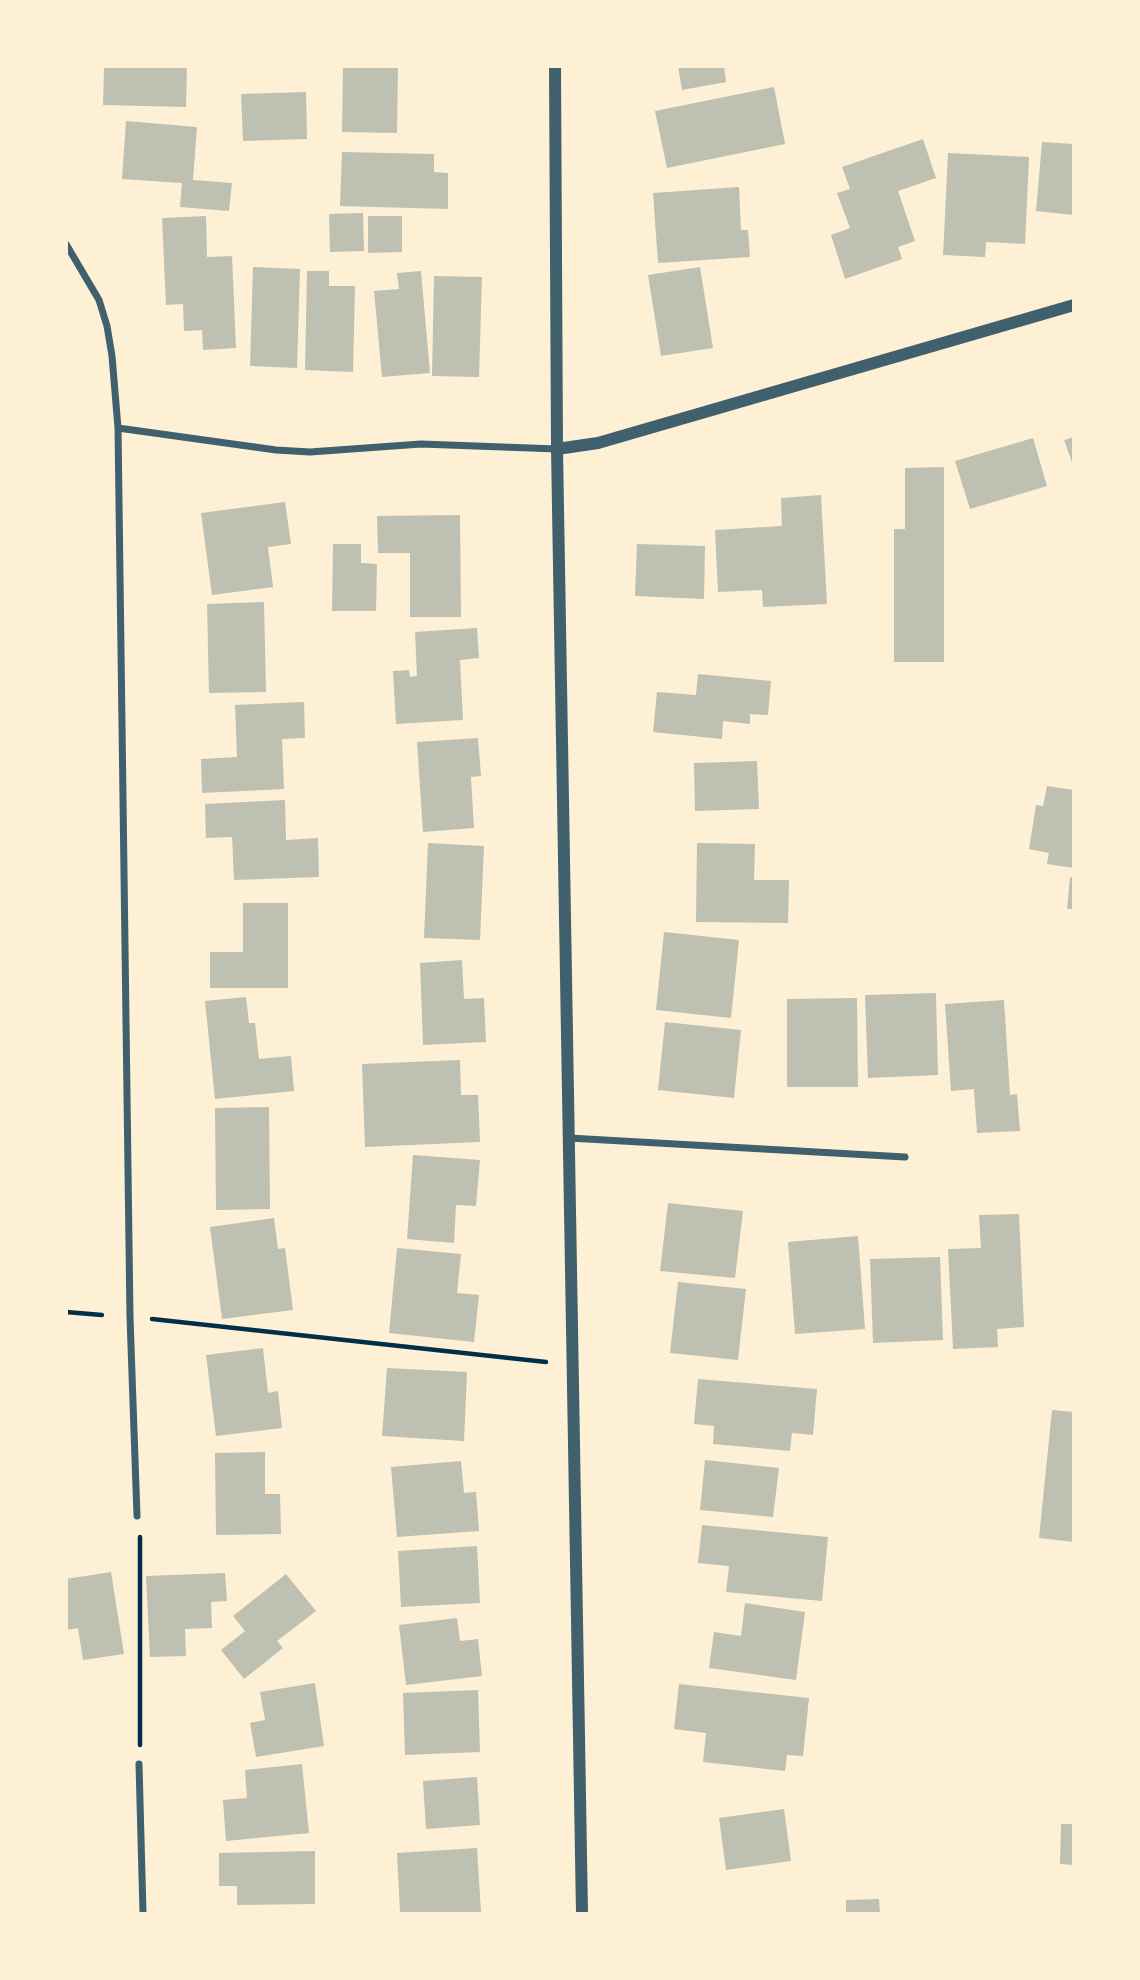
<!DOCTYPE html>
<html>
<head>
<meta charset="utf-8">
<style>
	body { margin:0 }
	#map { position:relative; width:1140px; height:1980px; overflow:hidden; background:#fdf0d5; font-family:Barlow,sans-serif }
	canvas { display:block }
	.frame { position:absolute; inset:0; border:68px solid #fdf0d5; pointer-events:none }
</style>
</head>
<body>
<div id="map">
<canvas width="1140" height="1980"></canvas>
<div class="frame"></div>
</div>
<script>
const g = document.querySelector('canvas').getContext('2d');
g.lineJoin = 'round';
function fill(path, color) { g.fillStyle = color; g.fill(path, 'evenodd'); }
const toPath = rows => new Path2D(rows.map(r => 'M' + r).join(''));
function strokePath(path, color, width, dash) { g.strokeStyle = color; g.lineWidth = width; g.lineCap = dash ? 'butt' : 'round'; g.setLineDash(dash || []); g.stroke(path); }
fill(toPath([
	[104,66,187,66,186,107,103,105],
	[343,66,398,66,397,133,342,132],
	[678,66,724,66,726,82,682,90],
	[774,87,785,144,667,168,655,111],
	[306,92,307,139,243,141,241,94],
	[126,121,197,127,193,180,232,183,229,211,180,207,182,183,122,179],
	[923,139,936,178,898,191,915,241,898,247,902,259,845,279,831,235,850,228,837,193,850,189,842,167],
	[1042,142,1074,144,1074,215,1036,211],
	[342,152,434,154,434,172,448,173,448,209,340,206],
	[948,153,1029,157,1025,244,986,242,985,257,943,255],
	[739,187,741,230,748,230,750,257,658,263,653,193],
	[363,213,364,251,330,252,329,214],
	[206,216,207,257,232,256,236,348,203,350,202,330,184,331,183,304,166,305,162,218],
	[368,216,402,216,402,252,368,253],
	[253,267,300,269,297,368,250,366],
	[700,267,713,348,661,356,648,275],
	[307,271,329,271,329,286,355,286,353,372,305,370],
	[421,271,430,373,382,377,374,291,399,289,397,273],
	[434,276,482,277,479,377,432,376],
	[1074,437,1074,465,1073,465,1064,440],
	[1033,438,1047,486,970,509,955,461],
	[944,467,944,662,894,662,894,529,905,529,905,468],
	[821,495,827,604,763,607,762,590,718,592,715,530,782,526,781,498],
	[285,502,291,544,268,547,273,587,212,595,201,513],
	[460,515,461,617,410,617,410,553,378,553,377,516],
	[333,544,361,544,361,563,377,564,376,611,332,611],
	[637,544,705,546,704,599,635,596],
	[264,602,266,692,209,693,207,604],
	[477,628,479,658,460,660,463,720,396,724,393,671,409,670,410,677,417,676,415,632],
	[698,674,771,681,768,715,750,714,750,724,723,721,722,739,653,732,657,692,696,695],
	[304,702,305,738,282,739,284,789,202,793,201,759,237,757,235,705],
	[478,738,481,776,471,777,474,828,423,832,417,742],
	[757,761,759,809,695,811,694,763],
	[1047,786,1074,790,1074,868,1047,864,1049,853,1029,849,1036,805,1043,806],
	[285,800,286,840,318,838,319,877,234,880,232,837,206,838,205,804],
	[428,843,484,846,480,940,424,938],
	[697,843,755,844,754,880,789,880,788,923,696,922],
	[1070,877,1074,878,1074,909,1067,909],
	[243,903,288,903,288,988,210,988,210,952,243,952],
	[664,932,739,940,731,1018,656,1010],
	[462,960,464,999,484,998,486,1042,423,1045,420,963],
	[936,993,938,1075,868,1078,865,995],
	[246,997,249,1023,255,1023,259,1059,291,1056,294,1091,215,1099,205,1001],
	[857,998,858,1087,787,1087,787,999],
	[1004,1000,1010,1095,1017,1094,1020,1131,977,1133,974,1089,951,1091,945,1004],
	[665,1022,741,1030,734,1098,658,1090],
	[460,1060,461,1095,478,1095,480,1142,365,1147,362,1064],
	[269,1107,270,1209,216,1210,215,1108],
	[413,1155,480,1160,476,1206,456,1205,454,1243,407,1239],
	[668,1203,743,1211,735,1278,660,1271],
	[1019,1214,1024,1327,997,1329,998,1347,953,1349,948,1249,981,1248,979,1215],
	[274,1218,278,1249,285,1248,293,1310,222,1319,210,1227],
	[858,1236,865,1329,795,1334,788,1242],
	[397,1248,461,1254,457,1293,479,1295,474,1342,389,1333],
	[940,1257,943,1340,873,1343,870,1259],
	[678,1282,746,1289,738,1360,670,1353],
	[263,1348,268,1393,278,1391,282,1428,216,1436,206,1355],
	[387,1368,467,1372,464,1441,382,1436],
	[698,1379,817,1389,813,1435,792,1433,790,1451,713,1444,714,1426,694,1424],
	[1052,1410,1074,1412,1074,1542,1039,1538],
	[265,1452,265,1494,280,1494,281,1534,216,1535,215,1453],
	[705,1460,779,1468,773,1517,700,1510],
	[461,1461,464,1493,476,1492,479,1531,397,1537,391,1467],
	[702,1525,828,1537,822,1601,726,1592,729,1566,698,1563],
	[477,1546,480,1603,401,1607,398,1551],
	[111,1572,124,1654,83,1660,78,1628,66,1630,66,1579],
	[225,1573,227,1601,211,1602,212,1628,185,1629,186,1656,150,1657,146,1576],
	[286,1574,316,1611,277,1641,283,1648,244,1679,221,1650,245,1631,233,1616],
	[745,1603,805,1612,796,1680,709,1668,714,1632,741,1636],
	[457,1618,460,1641,478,1639,482,1676,406,1685,399,1625],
	[315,1683,324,1746,256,1757,250,1723,265,1720,260,1692],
	[679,1684,809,1698,803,1756,787,1755,785,1771,703,1762,706,1733,674,1729],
	[478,1690,480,1752,405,1755,403,1693],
	[302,1764,309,1833,226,1841,223,1800,247,1798,245,1770],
	[477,1777,480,1825,426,1829,423,1781],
	[784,1809,791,1861,726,1870,719,1818],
	[1061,1824,1074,1824,1074,1865,1060,1864],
	[477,1848,481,1912,400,1913,397,1853],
	[315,1851,315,1904,237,1905,237,1886,219,1886,219,1853],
	[879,1899,880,1913,846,1913,846,1900]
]), '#bec0b2');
strokePath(toPath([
	[66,1312,102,1315],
	[152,1319,546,1362],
	[140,1745,140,1537]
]), '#003049', 4.5);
strokePath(toPath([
	[66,244,99,300,107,326,112,356,118,428,130,1317,137,1516],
	[118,428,276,450,310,452,421,444,557,449],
	[569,1138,905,1157],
	[139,1764,143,1913]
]), '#3f606c', 7);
strokePath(toPath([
	[555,66,557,449,582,1913],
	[557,449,598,443,1074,305]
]), '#3f606c', 12);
</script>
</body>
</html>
